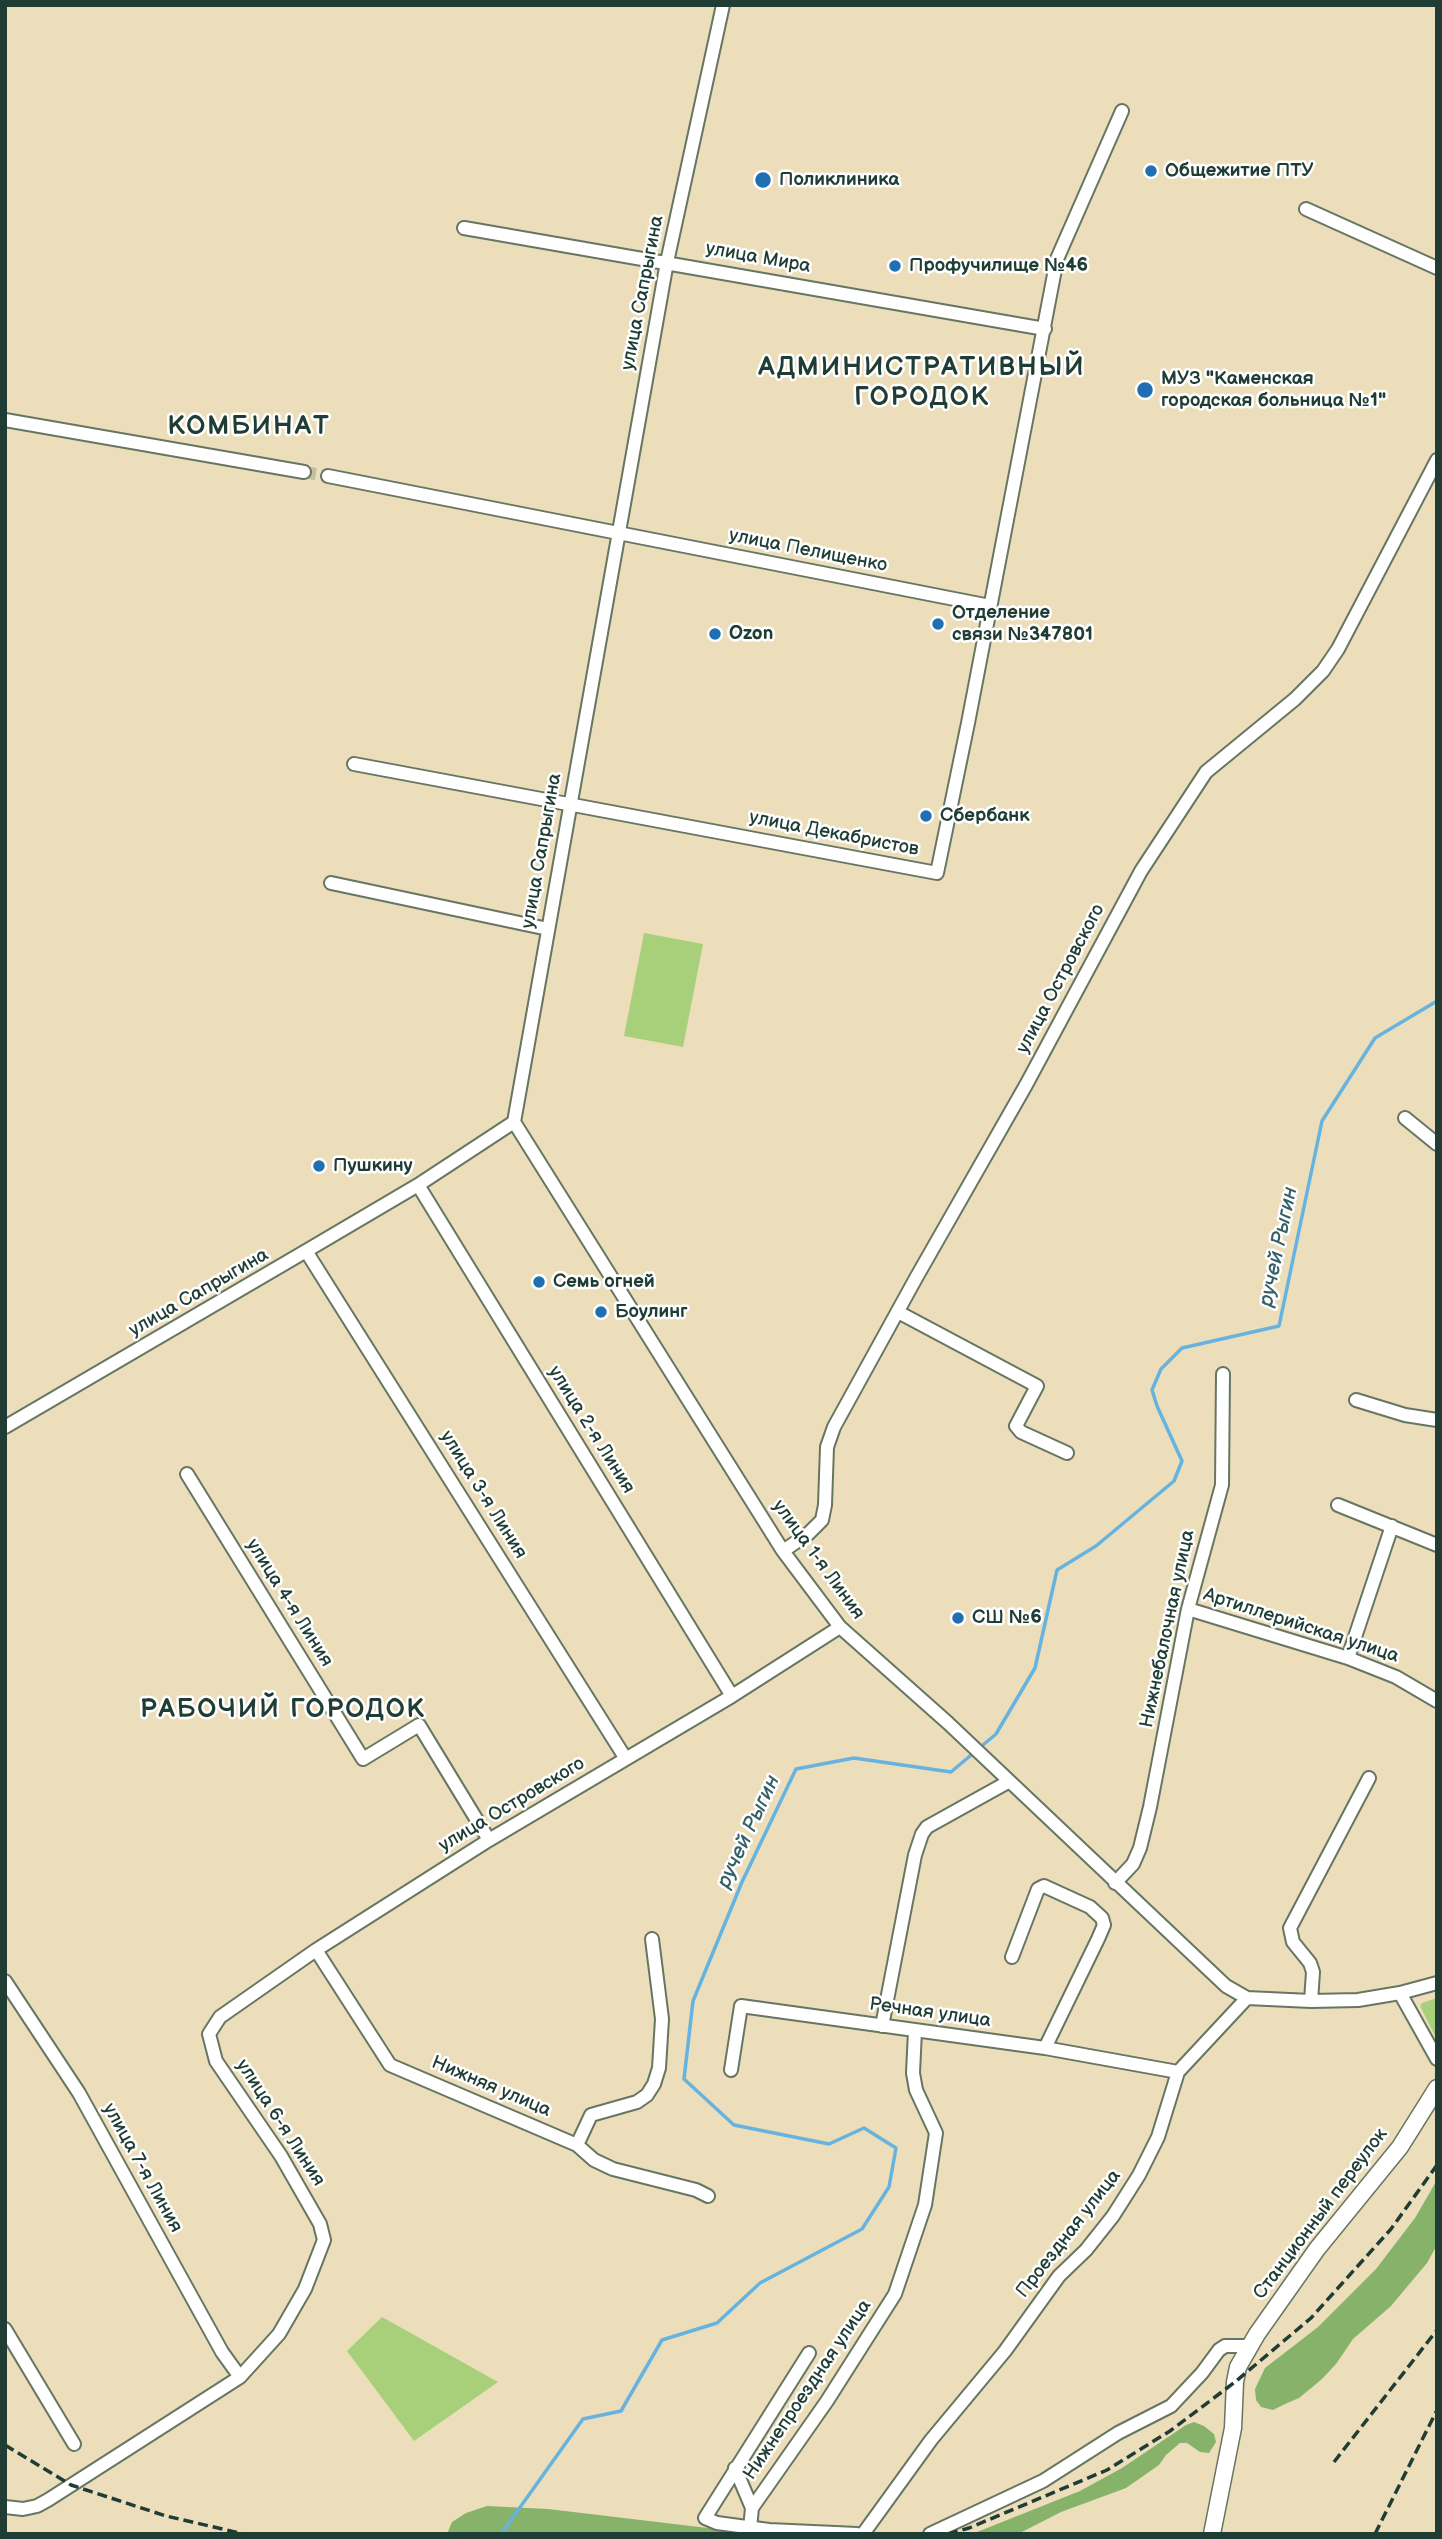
<!DOCTYPE html>
<html>
<head>
<meta charset="utf-8">
<style>
	body { margin:0 }
	#map { position:relative; width:1442px; height:2539px; overflow:hidden; background:#ecdeba; font-family:"Balsamiq Sans",sans-serif }
	canvas { display:block }
	.frame { position:absolute; inset:0; border:7px solid #1f3d34; pointer-events:none }
</style>
</head>
<body>
<div id="map">
<canvas width="1442" height="2539"></canvas>
<div class="frame"></div>
</div>
<script>
const g = document.querySelector('canvas').getContext('2d');
g.lineJoin = 'round';
function fill(path, color) { g.fillStyle = color; g.fill(path, 'evenodd'); }
const toPath = rows => new Path2D(rows.map(r => 'M' + r).join(''));
function strokePath(path, color, width, dash) { g.strokeStyle = color; g.lineWidth = width; g.lineCap = dash ? 'butt' : 'round'; g.setLineDash(dash || []); g.stroke(path); }
function drawText(font, color, halo, rows, align = 'center') {
  g.font = font + ' "Balsamiq Sans",sans-serif'; g.lineWidth = 5; g.setLineDash([]); g.textBaseline = 'middle'; g.strokeStyle = halo; g.fillStyle = color; for (const [text, x, y, turn = 0] of rows) {
    g.save(); g.translate(x, y); g.rotate((+turn || 0) * Math.PI / 180); g.textAlign = isNaN(turn) ? turn : align; if (halo) g.strokeText(text, 0, 0); g.fillText(text, 0, 0); g.restore();
  }
}
fill(toPath([
	[644,933,703,944,683,1047,624,1036],
	[1437,1998,1437,2040,1420,2006,1422,2003],
	[382,2317,498,2382,414,2441,347,2351]
]), '#a8cf79');
fill(toPath([
	[1437,2180,1437,2245,1427,2263,1391,2306,1353,2339,1336,2364,1322,2379,1299,2398,1285,2404,1273,2410,1261,2407,1256,2400,1255,2389,1265,2368,1318,2327,1376,2269,1415,2218],
	[1194,2422,1204,2426,1214,2434,1216,2442,1209,2453,1200,2452,1187,2443,1180,2443,1166,2455,1159,2465,1126,2488,1061,2512,1018,2534,972,2534,1080,2491,1122,2468,1186,2425],
	[487,2506,548,2509,758,2534,447,2534,452,2522,466,2513]
]), '#86b269');
strokePath(toPath([
	[501,2534,583,2419,621,2411,662,2340,717,2323,760,2283,862,2229,889,2187,896,2148,864,2128,829,2144,734,2125,684,2079,693,2001,742,1882,796,1769,854,1758,951,1772,996,1734,1035,1668,1057,1570,1096,1546,1174,1481,1182,1461,1157,1406,1152,1390,1161,1369,1182,1348,1279,1326,1322,1121,1375,1038,1437,1001]
]), '#67b3e0', 3.5);
strokePath(toPath([
	[304,472,328,476]
]), '#c3be9f', 12, [12, 6]);
const minor = toPath([
	[1306,209,1437,268],
	[464,228,1045,329],
	[5,420,304,472],
	[328,476,990,606],
	[354,764,937,873,968,723,1057,259,1122,111],
	[331,883,548,929],
	[1405,1118,1437,1144],
	[514,1122,783,1551,840,1627,948,1723,1226,1986,1247,1998,1311,2001,1358,2000,1400,1993,1437,2059],
	[418,1185,732,1696],
	[306,1251,626,1759],
	[898,1312,1037,1386,1016,1426,1021,1432,1067,1453],
	[1356,1400,1405,1415,1437,1420],
	[5,1427,306,1251,418,1185,514,1122,667,262,723,5],
	[187,1474,363,1759,419,1725,489,1840],
	[1338,1505,1437,1545],
	[783,1551,808,1534,822,1520,825,1505,827,1447,834,1427,916,1278,1026,1085,1141,871,1206,772,1295,699,1323,671,1338,649,1437,460],
	[1188,1609,1348,1658,1396,1677,1437,1701],
	[1348,1658,1392,1526],
	[1115,1883,1133,1864,1140,1848,1150,1807,1188,1609,1222,1485,1223,1374],
	[316,1950,390,2065,577,2145,594,2160,613,2169,696,2190,708,2196],
	[1012,1957,1038,1889,1044,1886,1090,1907,1102,1918,1104,1925,1098,1939,1045,2048],
	[5,1981,79,2093,222,2352,240,2377],
	[1400,1993,1437,1983],
	[1311,2001,1313,1972,1310,1963,1293,1942,1290,1928,1369,1778],
	[882,2026,915,1855,922,1834,927,1827,1008,1782],
	[731,2070,741,2006,1045,2048,1178,2072],
	[577,2145,591,2115,637,2102,647,2095,654,2084,659,2068,662,2019,652,1939],
	[5,2329,74,2444],
	[809,2353,705,2518,717,2523,769,2530,857,2534],
	[735,2468,752,2508],
	[5,2507,23,2509,37,2506,48,2500,240,2377,279,2334,305,2289,324,2240,320,2224,281,2156,216,2061,209,2034,220,2017,316,1950,489,1840,732,1696,840,1627],
	[750,2528,752,2508,827,2401,895,2294,925,2205,936,2133,916,2090,913,2073,915,2031],
	[863,2534,931,2440,1005,2351,1059,2276,1086,2250,1113,2216,1139,2175,1158,2137,1178,2072,1247,1998],
	[930,2534,1043,2481,1118,2433,1171,2406,1202,2373,1219,2350,1225,2346,1250,2346]
]);
const major = toPath([
	[1212,2534,1233,2428,1235,2382,1238,2367,1257,2334,1317,2249,1400,2147,1437,2088]
]);
strokePath(minor, '#677563', 16);
strokePath(major, '#677563', 19);
strokePath(minor, '#fff', 12);
strokePath(major, '#fff', 16);
strokePath(toPath([
	[5,2445,71,2485,166,2516,244,2534],
	[1334,2462,1437,2330],
	[948,2534,969,2528,1107,2470,1170,2431,1235,2382,1311,2318,1391,2229,1437,2165],
	[1375,2534,1437,2410]
]), '#1f3d34', 3.5, [10, 5]);
for (const [x, y, r, color] of [
	[1151,171,7,"#1f6fb2"],
	[763,180,9,"#1f6fb2"],
	[895,266,7,"#1f6fb2"],
	[1145,390,9,"#1f6fb2"],
	[938,624,7,"#1f6fb2"],
	[715,634,7,"#1f6fb2"],
	[926,816,7,"#1f6fb2"],
	[319,1166,7,"#1f6fb2"],
	[539,1282,7,"#1f6fb2"],
	[601,1312,7,"#1f6fb2"],
	[958,1618,7,"#1f6fb2"]
]) { const dot = new Path2D(); dot.arc(x, y, r, 0, 2 * Math.PI); g.fillStyle = color; g.fill(dot); strokePath(dot, '#fff', 2.5); }
drawText('bold 19px', '#1f3d34', '#fff', [
	["Общежитие ПТУ",1165,171],
	["Поликлиника",779,180],
	["Профучилище №46",909,266],
	["МУЗ \"Каменская",1161,379],
	["городская больница №1\"",1161,401],
	["Отделение",952,613],
	["связи №347801",952,635],
	["Ozon",729,634],
	["Сбербанк",940,816],
	["Пушкину",333,1166],
	["Семь огней",553,1282],
	["Боулинг",615,1312],
	["СШ №6",972,1618]
], 'left');
drawText('19px', '#1f3d34', '#fff', [
	["улица Мира",758,258,10],
	["улица Сапрыгина",643,293,-79],
	["улица Пелищенко",808,551,11],
	["улица Декабристов",834,834,11],
	["улица Сапрыгина",542,851,-80],
	["улица Островского",1061,979,-62],
	["улица Сапрыгина",199,1293,-30],
	["улица 2-я Линия",591,1430,58],
	["улица 3-я Линия",483,1495,58],
	["улица 1-я Линия",818,1560,54],
	["улица 4-я Линия",289,1603,58],
	["Артиллерийская улица",1301,1626,18],
	["Нижнебалочная улица",1168,1629,-78],
	["улица Островского",512,1805,-31],
	["Речная улица",930,2013,8],
	["Нижняя улица",491,2087,23],
	["улица 6-я Линия",280,2123,57],
	["улица 7-я Линия",142,2168,61],
	["Станционный переулок",1321,2214,-53],
	["Проездная улица",1069,2234,-52],
	["Нижнепроездная улица",808,2390,-56]
]);
drawText('italic 21px', '#356068', '#fff', [
	["ручей Рыгин",1279,1247,-78],
	["ручей Рыгин",749,1832,-65]
]);
g.letterSpacing = '2px';
drawText('bold 26px', '#1f3d34', '#fff', [
	["АДМИНИСТРАТИВНЫЙ",922,368],
	["ГОРОДОК",922,398],
	["КОМБИНАТ",249,427],
	["РАБОЧИЙ ГОРОДОК",283,1710]
]);
g.letterSpacing = '0px';
</script>
</body>
</html>
